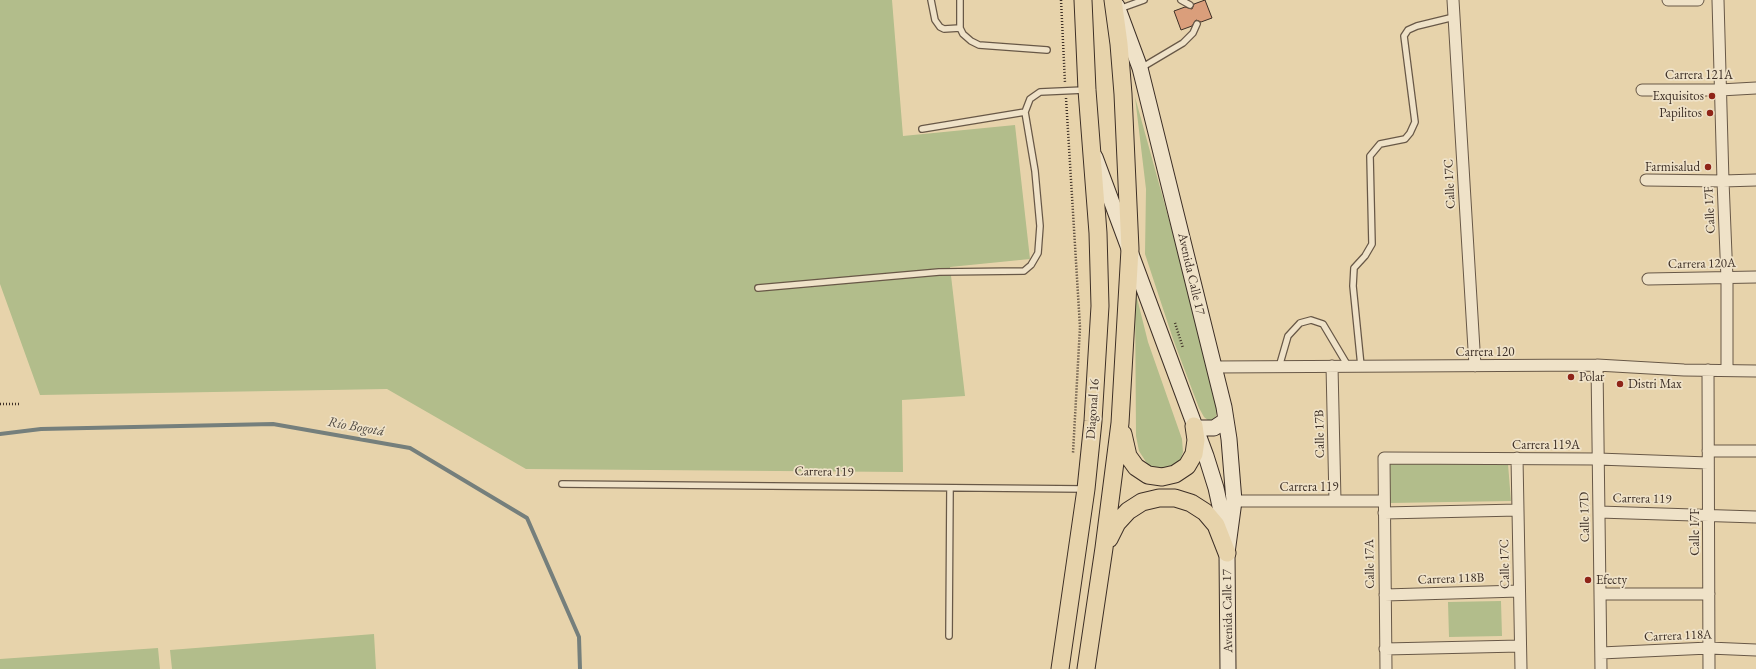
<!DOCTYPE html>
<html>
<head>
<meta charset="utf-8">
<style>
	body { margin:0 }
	canvas { display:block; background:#e7d3ab }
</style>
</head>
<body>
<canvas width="1756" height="669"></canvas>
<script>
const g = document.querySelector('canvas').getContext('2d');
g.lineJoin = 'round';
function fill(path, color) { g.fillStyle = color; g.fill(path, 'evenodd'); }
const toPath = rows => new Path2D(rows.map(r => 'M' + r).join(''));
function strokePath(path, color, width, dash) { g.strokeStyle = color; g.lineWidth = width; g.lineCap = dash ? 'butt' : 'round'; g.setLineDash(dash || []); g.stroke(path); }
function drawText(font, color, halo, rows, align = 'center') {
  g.font = font + ' "EB Garamond",serif'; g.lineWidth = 3.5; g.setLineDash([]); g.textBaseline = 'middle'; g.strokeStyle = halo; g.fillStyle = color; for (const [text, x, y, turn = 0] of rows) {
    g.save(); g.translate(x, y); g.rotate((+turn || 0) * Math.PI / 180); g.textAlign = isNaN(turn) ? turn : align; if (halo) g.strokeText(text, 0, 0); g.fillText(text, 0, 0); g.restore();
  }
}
fill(toPath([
	[0,0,892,0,903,136,1015,125,1030,259,950,267,965,396,902,400,903,472,526,469,387,389,40,395,0,284],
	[1135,97,1189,292,1217,412,1215,419,1209,421,1204,417,1199,408,1173,339,1145,254,1146,189],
	[1135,290,1148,342,1182,439,1183,452,1180,461,1175,468,1159,471,1148,465,1139,451,1136,436],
	[1388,463,1508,464,1511,501,1390,503],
	[1501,601,1502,636,1449,637,1448,602],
	[374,634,376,669,172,669,170,650],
	[158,648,160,669,0,669,0,659]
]), '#b2bd8b');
strokePath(toPath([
	[0,434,41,429,273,424,410,448,527,518,579,637,580,669]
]), '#757f7c', 4);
const building = toPath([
	[1205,0,1212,18,1201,22,1196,20,1192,26,1181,30,1174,11,1185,7,1192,9,1194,4,1205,0]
]);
fill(building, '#da9e7b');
strokePath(building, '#3d2f26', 1);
const service = toPath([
	[931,0,935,20,940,27,944,29,960,28],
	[960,0,960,28,963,34,971,41,979,45,1047,50],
	[1181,0,1190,5],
	[1119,9,1144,0],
	[1141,68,1183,43,1193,33,1197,24],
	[922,129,1025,112],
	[758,288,939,272,1024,271,1031,265,1038,253,1040,226,1035,171,1025,112,1030,99,1040,92,1084,90],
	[1361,366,1353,286,1354,268,1365,256,1372,244,1370,156,1380,144,1405,139,1410,133,1415,122,1404,36,1408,30,1417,26,1454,17],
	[1279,367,1288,336,1300,323,1311,320,1323,324,1348,366],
	[562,484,1084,489],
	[949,636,950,488]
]);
const minor = toPath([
	[1453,0,1475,366],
	[1668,0,1698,0],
	[1718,0,1723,181,1727,279,1727,370],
	[1642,90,1720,90,1756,88],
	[1646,180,1723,181,1756,180],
	[1648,279,1756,277],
	[1597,365,1601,669],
	[1332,366,1335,501],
	[1214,367,1597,365,1684,370,1756,371],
	[1708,370,1709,669],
	[1708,451,1756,451],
	[1517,458,1521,669],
	[1234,501,1384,501],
	[1599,512,1756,517],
	[1384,513,1518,510],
	[1600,594,1709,594],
	[1385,595,1519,591],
	[1385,649,1520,646],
	[1601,653,1709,648,1756,650],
	[1386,669,1384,458,1598,459,1708,463]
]);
const secondary = toPath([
	[1117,6,1140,68,1224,407,1229,439,1234,501,1227,553],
	[1095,157,1206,456,1216,488,1223,520,1227,553,1228,669],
	[1194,426,1200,428,1214,428,1226,420]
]);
const primary = toPath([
	[1123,434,1128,456,1136,467,1148,475,1162,477,1175,474,1187,466,1194,454,1196,440,1194,426],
	[1109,539,1117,523,1128,511,1142,502,1159,498,1175,498,1191,503,1205,512,1216,525,1227,553],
	[1060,669,1086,489,1093,421,1100,306,1098,233,1087,90,1083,0],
	[1086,669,1104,548,1120,423,1130,249,1123,94,1119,44,1113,0]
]);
strokePath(service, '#685847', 8);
strokePath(minor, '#685847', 13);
strokePath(secondary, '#3d2f26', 17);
strokePath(primary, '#3d2f26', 19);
strokePath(toPath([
	[1061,0,1065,83],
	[1066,98,1080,327,1073,453],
	[1175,323,1183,348],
	[0,404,21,404]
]), '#3d2f26', 2.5, [1, 2]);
strokePath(service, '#efe2c8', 5.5);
strokePath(minor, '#efe2c8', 11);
strokePath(secondary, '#efe2c8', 15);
strokePath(primary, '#e7d3ab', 17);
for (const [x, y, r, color] of [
	[1712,96,4,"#8f2418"],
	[1710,113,4,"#8f2418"],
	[1708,167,4,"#8f2418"],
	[1571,377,4,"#8f2418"],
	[1620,384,4,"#8f2418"],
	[1588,580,4,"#8f2418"]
]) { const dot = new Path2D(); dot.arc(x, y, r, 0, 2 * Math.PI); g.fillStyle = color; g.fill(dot); strokePath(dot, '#efe2c8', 1.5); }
drawText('13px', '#3d2f26', '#efe2c8', [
	["Carrera 121A",1699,75],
	["Calle 17C",1450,184,-93],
	["Calle 17F",1710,210,-93],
	["Carrera 120A",1702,264,-1],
	["Avenida Calle 17",1191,274,77],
	["Carrera 120",1485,352],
	["Diagonal 16",1093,409,-86],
	["Calle 17B",1320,434,-91],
	["Carrera 119A",1546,445],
	["Carrera 119",824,472,1],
	["Carrera 119",1309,487],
	["Carrera 119",1642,499,1],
	["Calle 17D",1585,517,-91],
	["Calle 17F",1695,532,-90],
	["Calle 17A",1370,564,-91],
	["Calle 17C",1505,564,-91],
	["Carrera 118B",1451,579,-2],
	["Avenida Calle 17",1228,611,-91],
	["Carrera 118A",1678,636,-2]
]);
drawText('13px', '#3d2f26', '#efe2c8', [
	["Exquisitos",1704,96],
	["Papilitos",1702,113],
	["Farmisalud",1700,167],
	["Polar",1579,377,"left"],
	["Distri Max",1628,384,"left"],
	["Efecty",1596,580,"left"]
], 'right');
drawText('italic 14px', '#504a43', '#efe2c8', [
	["Río Bogotá",356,427,10]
]);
</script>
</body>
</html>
